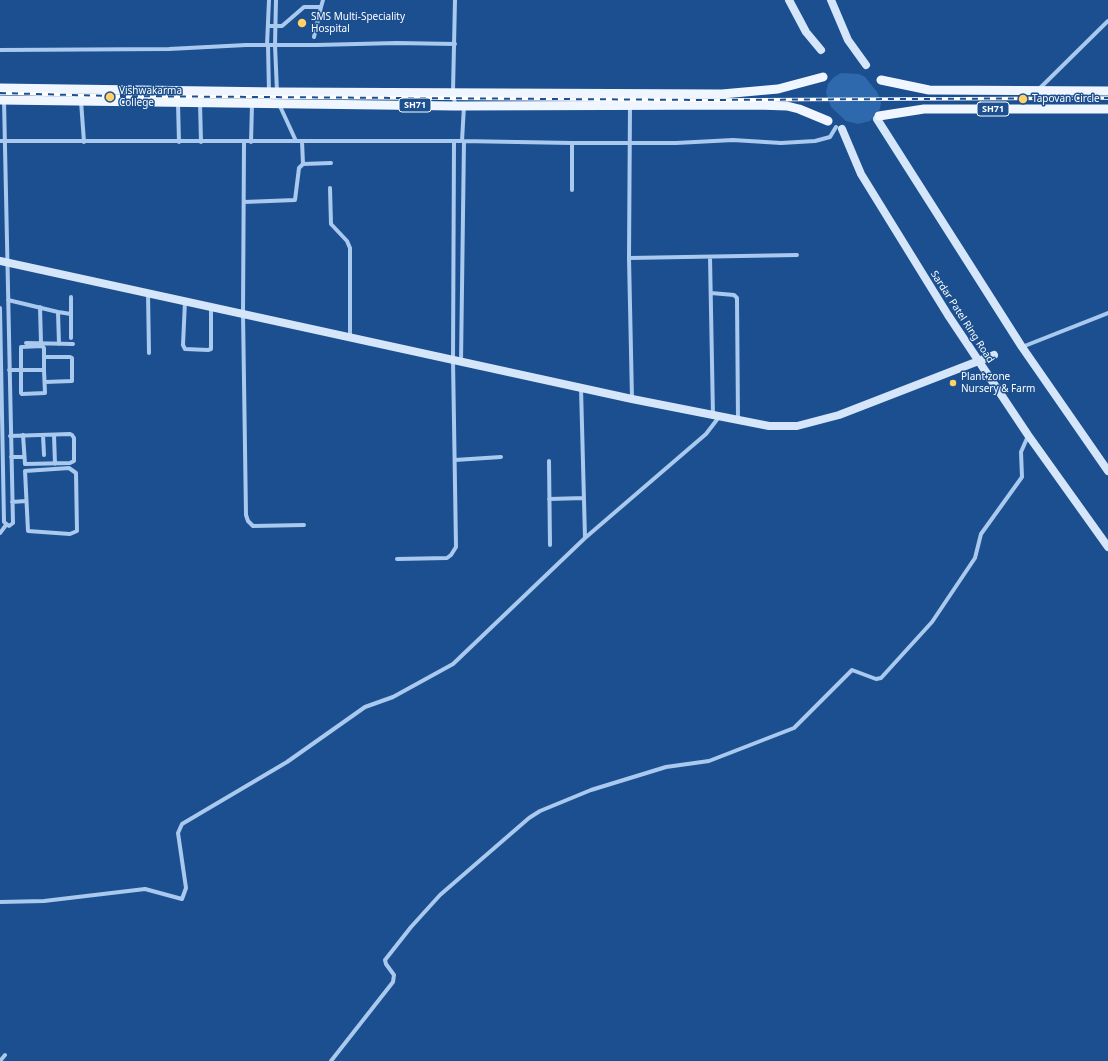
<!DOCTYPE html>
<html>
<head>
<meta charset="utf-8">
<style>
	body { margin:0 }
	canvas { display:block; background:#1b4f8f }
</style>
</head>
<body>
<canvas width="1108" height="1061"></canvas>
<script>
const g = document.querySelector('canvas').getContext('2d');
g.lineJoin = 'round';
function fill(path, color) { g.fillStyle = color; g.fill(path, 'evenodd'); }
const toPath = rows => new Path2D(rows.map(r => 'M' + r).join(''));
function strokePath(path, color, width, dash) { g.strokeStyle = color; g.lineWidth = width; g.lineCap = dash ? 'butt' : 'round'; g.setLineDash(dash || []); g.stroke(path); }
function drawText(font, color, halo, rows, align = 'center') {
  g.font = font + ' "Noto Sans",sans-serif'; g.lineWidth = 3; g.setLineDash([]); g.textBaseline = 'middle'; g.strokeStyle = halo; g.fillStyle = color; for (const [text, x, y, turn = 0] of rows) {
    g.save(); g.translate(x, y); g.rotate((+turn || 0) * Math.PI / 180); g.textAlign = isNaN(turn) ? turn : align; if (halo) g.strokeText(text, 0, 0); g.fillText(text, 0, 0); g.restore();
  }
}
fill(toPath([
	[841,73,859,74,865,77,877,92,881,101,880,109,870,121,858,124,846,121,831,107,826,93,828,84,834,77]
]), '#2e69ad');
strokePath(toPath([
	[276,0,275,45,277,92],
	[321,7,323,0],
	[268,26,282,26,304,7,321,7,314,37],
	[267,45,269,0],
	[268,45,269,92],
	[0,50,169,49,246,45,316,45,397,43,455,44],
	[1039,89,1108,21],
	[81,101,84,142],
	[178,103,179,142],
	[200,103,201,142],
	[279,104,296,141],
	[455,105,453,91,455,0],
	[630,105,629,258,632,399],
	[0,141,462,141,572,143,676,143,733,140,781,143,815,141,830,137,836,127],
	[462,141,464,106],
	[244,142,243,314,246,515,248,521,253,526,304,525],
	[251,142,252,104],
	[572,143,572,190],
	[303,164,331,163],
	[330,188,331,224,347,241,350,248,350,337],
	[244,202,295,200,299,168,303,164,302,141],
	[710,257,713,416],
	[629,258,797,255],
	[148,293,149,353],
	[711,293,734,295,737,298,738,420],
	[8,300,58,312,59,344],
	[185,301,183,345,185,349,208,350,211,349,211,307],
	[40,307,41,343],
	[0,308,4,522,9,526,13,523,4,100],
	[58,312,71,314,71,297],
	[71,314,71,338],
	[26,343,73,344],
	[1022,347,1108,313],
	[44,357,70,357,72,358,72,381,45,382],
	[461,362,464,141],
	[9,370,44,370,44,348,42,346,21,347,21,393,22,394,45,393,44,370],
	[581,388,585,538],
	[43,435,44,455],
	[54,435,55,464],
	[10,436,70,434,72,435,74,438,74,461,70,463,25,464,23,435],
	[11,457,23,457],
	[455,460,501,457],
	[549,461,550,545],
	[69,468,76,473,77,531,70,534,28,531,25,471,69,468],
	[549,499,584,498],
	[12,502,26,501],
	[0,533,6,525],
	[397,559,447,558,451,555,456,547,453,360,454,141],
	[0,902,44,901,145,889,182,899,186,888,178,833,182,824,287,762,365,707,393,697,453,664,585,538,706,434,719,417],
	[0,1061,5,1055],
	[331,1061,393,982,394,975,386,964,385,960,411,927,440,895,529,818,540,811,591,790,666,767,709,761,794,728,852,670,876,679,881,678,932,622,975,558,981,534,1022,477,1021,452,1028,436]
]), '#a9c9ee', 4);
strokePath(toPath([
	[789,0,806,32,821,50],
	[831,0,848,40,866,65],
	[877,119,1022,347,1108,471],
	[842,129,861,174,948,315,1028,435,1108,547],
	[0,261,632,399,769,426,797,426,839,415,994,355]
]), '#d6e6fa', 8);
strokePath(toPath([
	[881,80,929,90,1108,91],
	[0,88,277,92,722,94,778,89,823,77],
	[0,100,455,106,757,105,787,106,799,109,828,121],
	[879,116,924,109,1108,109]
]), '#f0f6ff', 9);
const rail = toPath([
	[0,93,110,96,706,100,1108,98]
]);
strokePath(rail, '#fff', 3.5);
strokePath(rail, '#1b4f8f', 2, [6]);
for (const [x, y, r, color] of [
	[302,23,5,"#ffd166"],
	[110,97,5,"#ffd166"],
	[1023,99,5,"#ffd166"],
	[953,383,4,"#ffd166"]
]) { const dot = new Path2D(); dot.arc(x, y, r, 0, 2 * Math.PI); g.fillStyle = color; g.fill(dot); strokePath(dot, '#1b4f8f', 1.5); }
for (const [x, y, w] of [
	[415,105,32],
	[993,109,32]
]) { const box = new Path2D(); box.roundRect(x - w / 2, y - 7, w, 14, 3); g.fillStyle = '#1b4f8f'; g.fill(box); strokePath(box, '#fff', 1); }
drawText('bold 9px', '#fff', null, [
	["SH71",415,105],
	["SH71",993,109]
]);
drawText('10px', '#fff', '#1b4f8f', [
	["SMS Multi-Speciality",311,17],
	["Hospital",311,29],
	["Vishwakarma",119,91],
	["College",119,103],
	["Tapovan Circle",1032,99],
	["Plant zone",961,377],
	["Nursery & Farm",961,389]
], 'left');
drawText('10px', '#fff', '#1b4f8f', [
	["Sardar Patel Ring Road",962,317,57]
]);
</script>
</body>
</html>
